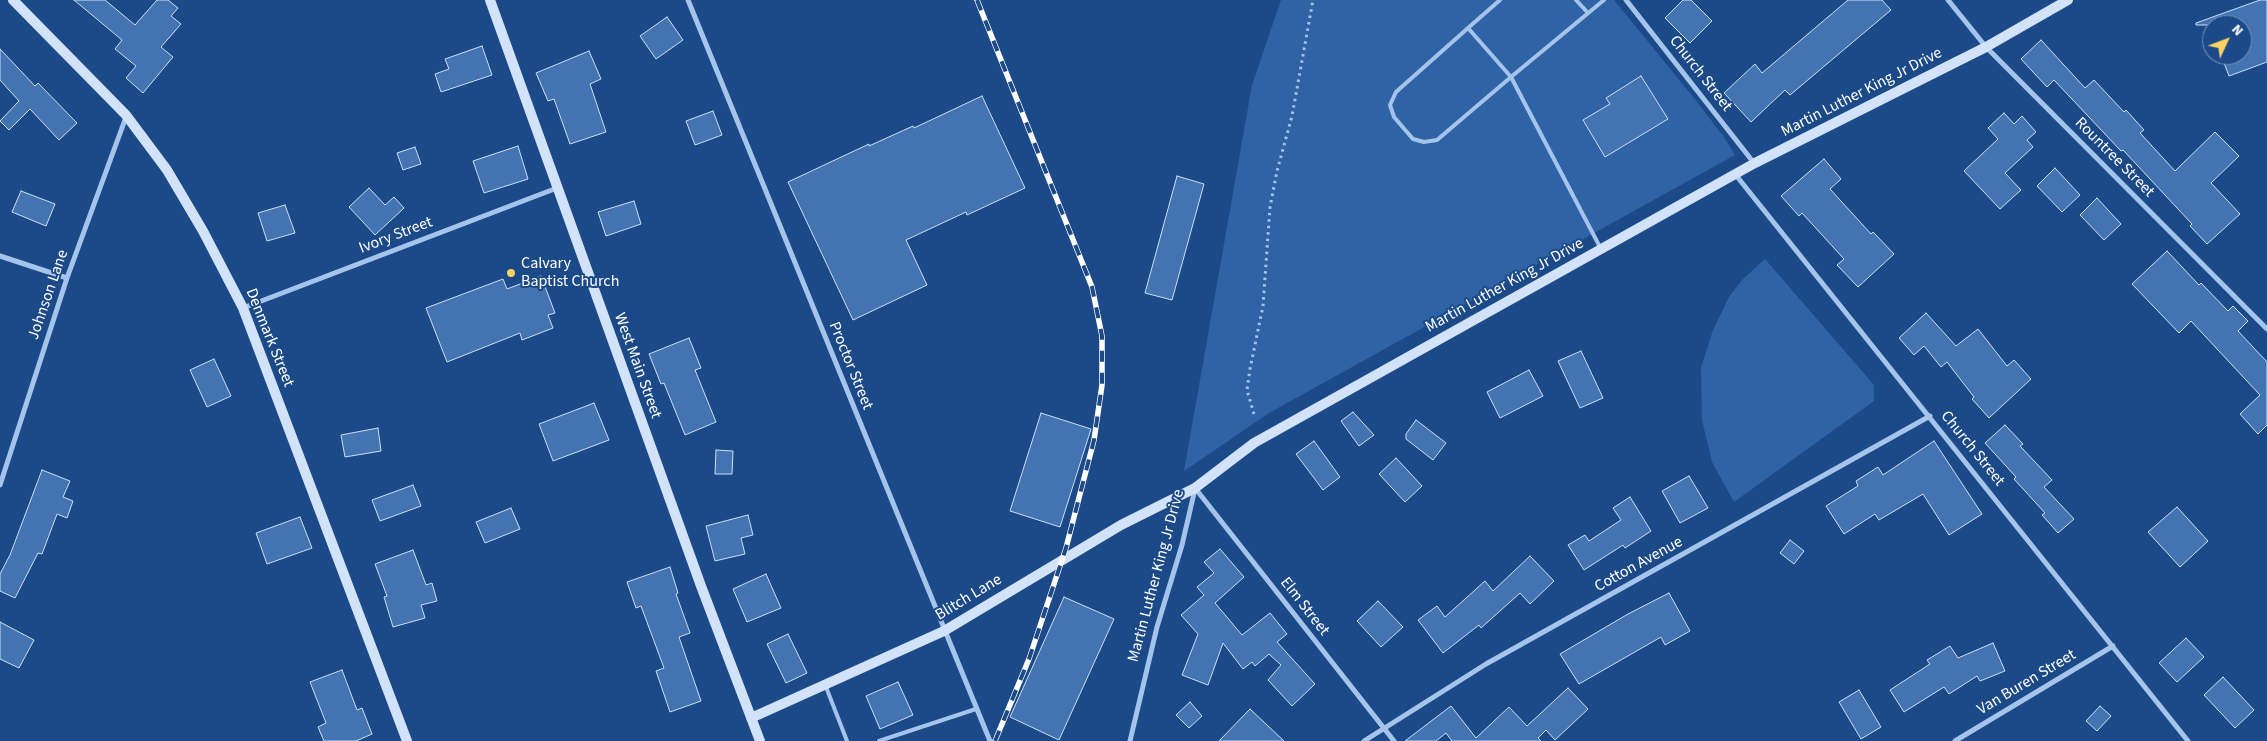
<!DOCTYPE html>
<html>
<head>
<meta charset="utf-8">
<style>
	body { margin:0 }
	#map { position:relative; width:2267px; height:741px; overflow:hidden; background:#1c4a88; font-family:"Source Sans 3",sans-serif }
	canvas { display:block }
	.north { position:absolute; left:2202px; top:15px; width:50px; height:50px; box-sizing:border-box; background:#1c4a88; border:1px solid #7792b8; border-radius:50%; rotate:47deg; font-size:14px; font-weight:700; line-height:20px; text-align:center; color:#fff }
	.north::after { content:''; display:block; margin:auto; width:18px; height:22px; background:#fcd263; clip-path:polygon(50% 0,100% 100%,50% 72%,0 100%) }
</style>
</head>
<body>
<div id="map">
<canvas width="2267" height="741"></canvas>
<div class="north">N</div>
</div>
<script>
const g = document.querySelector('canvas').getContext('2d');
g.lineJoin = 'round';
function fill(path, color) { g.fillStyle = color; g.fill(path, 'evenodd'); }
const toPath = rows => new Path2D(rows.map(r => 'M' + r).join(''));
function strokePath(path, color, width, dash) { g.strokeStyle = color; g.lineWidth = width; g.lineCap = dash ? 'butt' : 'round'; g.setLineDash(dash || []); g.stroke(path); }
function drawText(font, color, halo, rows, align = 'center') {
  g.font = font + ' "Source Sans 3",sans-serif'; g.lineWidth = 4; g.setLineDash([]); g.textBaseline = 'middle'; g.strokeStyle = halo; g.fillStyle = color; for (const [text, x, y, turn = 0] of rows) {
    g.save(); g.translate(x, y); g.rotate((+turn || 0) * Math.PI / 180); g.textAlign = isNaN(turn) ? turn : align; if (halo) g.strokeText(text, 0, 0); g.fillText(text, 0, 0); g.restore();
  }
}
fill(toPath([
	[1281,0,1614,0,1694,98,1724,137,1735,155,1269,413,1184,471,1252,85],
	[1765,259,1874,385,1874,401,1734,502,1712,462,1702,420,1701,368,1713,330,1729,297,1742,280]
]), '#2f63a6');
const building = toPath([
	[74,0,105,0,135,25,157,0,168,0,178,8,171,16,181,24,161,47,173,57,143,93,126,78,136,66,115,49,122,40,74,0],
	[1683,0,1691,0,1712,21,1690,43,1665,18,1683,0],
	[1848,0,1882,0,1891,10,1790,95,1785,90,1751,122,1724,93,1755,64,1762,73,1848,0],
	[2260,0,2267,0,2267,62,2229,76,2221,55,2242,55,2242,25,2196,25,2196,23,2260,0],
	[667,17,683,40,656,59,640,36,667,17],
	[2041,40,2085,88,2094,80,2124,112,2126,110,2144,130,2140,133,2175,171,2215,132,2239,156,2211,183,2240,214,2207,244,2190,226,2192,224,2123,150,2121,151,2054,80,2047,87,2021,59,2041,40],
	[482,46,492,75,441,92,435,74,449,69,445,59,482,46],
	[0,49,35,86,38,83,77,123,59,140,30,109,9,130,0,121,19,101,0,80,0,49],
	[589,51,601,79,590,84,606,132,570,144,554,99,548,101,536,73,589,51],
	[1641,76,1668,119,1605,157,1583,120,1610,104,1606,98,1641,76],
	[982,96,1025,188,967,215,966,212,906,240,927,285,853,320,788,182,869,144,869,146,913,126,914,128,982,96],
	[713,111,722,135,695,145,686,121,713,111],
	[2004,113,2014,124,2022,116,2036,132,2027,140,2033,147,2005,173,2021,190,2000,209,1964,171,1998,139,1988,128,2004,113],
	[518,146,528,179,484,193,473,161,518,146],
	[415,147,421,164,403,170,397,153,415,147],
	[1824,159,1841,179,1830,189,1871,234,1873,232,1894,254,1858,287,1837,265,1844,259,1802,213,1799,216,1781,196,1824,159],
	[2055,168,2080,195,2062,212,2037,186,2055,168],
	[1177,176,1204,184,1172,300,1145,293,1177,176],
	[369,188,385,205,394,197,404,208,375,235,349,207,369,188],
	[21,191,55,204,46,226,12,212,21,191],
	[2097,198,2121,224,2104,240,2080,215,2097,198],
	[634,201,641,224,606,236,598,212,634,201],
	[285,205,295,233,267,241,258,213,285,205],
	[2167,251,2199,285,2201,283,2228,311,2233,306,2248,321,2238,331,2267,362,2267,425,2258,434,2240,414,2260,395,2191,321,2179,333,2132,284,2167,251],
	[541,276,555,313,548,315,553,328,522,340,520,333,447,362,426,308,503,279,507,289,541,276],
	[1926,313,1956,346,1978,329,2007,366,2014,360,2031,379,1989,418,1972,399,1974,397,1947,362,1941,367,1924,346,1914,355,1899,338,1926,313],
	[689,338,701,368,695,370,716,422,685,435,664,383,661,384,649,354,689,338],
	[1581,351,1603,398,1580,408,1558,361,1581,351],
	[214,359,231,396,207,407,190,370,214,359],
	[1529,370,1543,396,1500,418,1487,392,1529,370],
	[594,403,609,440,553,461,539,424,594,403],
	[1353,412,1374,435,1359,446,1341,421,1353,412],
	[1041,413,1091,429,1060,527,1010,511,1041,413],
	[1416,420,1446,443,1433,460,1406,439,1406,434,1416,420],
	[2005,425,2023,444,2020,446,2052,480,2044,487,2074,519,2058,533,2042,515,2045,513,2014,479,2016,477,1985,443,2005,425],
	[378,428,381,451,345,457,341,435,378,428],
	[1314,441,1340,477,1323,490,1296,454,1314,441],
	[1934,441,1982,514,1949,535,1923,494,1879,520,1875,514,1844,534,1826,506,1858,486,1856,481,1878,467,1883,475,1934,441],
	[716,450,733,451,732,474,715,474,716,450],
	[1396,458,1422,486,1405,502,1379,474,1396,458],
	[42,470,70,481,63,497,73,501,67,518,57,514,42,554,38,553,15,598,0,591,0,574,10,555,42,470],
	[1689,476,1708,508,1680,523,1662,491,1689,476],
	[413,485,421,506,380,521,372,500,413,485],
	[1630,497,1651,531,1625,548,1623,545,1584,570,1568,545,1585,535,1589,541,1621,520,1613,508,1630,497],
	[2177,507,2208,541,2180,567,2148,532,2177,507],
	[511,508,520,529,485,543,476,522,511,508],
	[748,515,753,535,741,538,745,554,715,561,706,526,748,515],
	[300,517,312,548,267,564,256,533,300,517],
	[1790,540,1804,551,1794,564,1780,553,1790,540],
	[1220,549,1244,577,1215,603,1242,635,1270,613,1287,634,1277,642,1315,684,1292,706,1268,680,1281,665,1269,654,1255,666,1252,662,1243,669,1223,643,1208,685,1182,675,1198,634,1181,615,1204,595,1197,587,1214,573,1204,562,1220,549],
	[413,550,426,585,432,583,437,601,421,605,425,618,393,627,384,597,387,596,375,564,413,550],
	[1530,556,1554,581,1530,604,1520,593,1481,628,1479,625,1443,653,1418,620,1437,606,1445,617,1485,581,1493,591,1530,556],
	[670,567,678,593,676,594,690,633,679,637,701,701,670,712,656,671,664,668,641,606,636,608,627,582,670,567],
	[766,574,781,608,747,622,733,589,766,574],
	[1669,593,1690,631,1665,645,1661,637,1579,684,1560,654,1628,614,1669,593],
	[1064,597,1114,619,1059,740,1010,717,1064,597],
	[1378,601,1403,627,1381,647,1357,621,1378,601],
	[0,622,34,640,19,668,0,659,0,622],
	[788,634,807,673,786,683,767,644,788,634],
	[2186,638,2204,657,2177,682,2159,663,2186,638],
	[1993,643,2005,671,1980,681,1977,676,1949,694,1944,687,1904,712,1890,690,1930,664,1927,660,1950,646,1958,658,1993,643],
	[342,670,357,710,362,708,372,734,356,741,324,741,318,727,326,723,310,682,342,670],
	[2223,677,2254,710,2235,728,2204,695,2223,677],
	[898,682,913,715,880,729,866,696,898,682],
	[1568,688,1588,709,1555,740,1546,730,1538,738,1541,741,1452,741,1446,733,1436,741,1405,741,1451,706,1476,738,1509,707,1527,726,1568,688],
	[1859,690,1881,727,1861,739,1839,702,1859,690],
	[1190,702,1202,716,1189,728,1176,715,1190,702],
	[2100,706,2111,716,2097,731,2086,721,2100,706],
	[1250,709,1284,741,1219,741,1250,709]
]);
fill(building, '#4473b1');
strokePath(building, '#cadff9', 1);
strokePath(toPath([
	[1254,414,1247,390,1250,369,1263,306,1270,207,1277,171,1292,116,1313,0]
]), '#a5c4ec', 3, [2.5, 4]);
strokePath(toPath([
	[1576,0,1588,13],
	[1468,28,1511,77,1437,140,1424,142,1413,139,1394,117,1390,105,1396,92,1468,28,1500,0],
	[1601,249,1511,77,1604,0],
	[826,687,847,741],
	[879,741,976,709]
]), '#a5c4ec', 4);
strokePath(toPath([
	[688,0,990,741],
	[1626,0,1754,163],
	[1948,0,1986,47,2267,329],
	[1735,174,2188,741],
	[0,256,67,278],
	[243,308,557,188],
	[0,485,67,278,126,117],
	[1195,488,1394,741],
	[1130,741,1157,627,1182,545,1195,489],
	[1364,741,1486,664,1930,416],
	[1955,741,2113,646]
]), '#a5c4ec', 5);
strokePath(toPath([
	[13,0,126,115,167,170,203,231,243,308,407,741],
	[490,0,701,586,760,741],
	[751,718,944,631,1121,525,1195,488,1254,443,1755,163,1986,47,2068,0]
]), '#d1e2f9', 10);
const rail = toPath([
	[977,0,1092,287,1102,336,1102,385,1094,440,1066,548,1029,659,995,741]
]);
strokePath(rail, '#fff', 5.5);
strokePath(rail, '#1c4a88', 4, [11]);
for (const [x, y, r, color] of [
	[511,273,5,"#fcd263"]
]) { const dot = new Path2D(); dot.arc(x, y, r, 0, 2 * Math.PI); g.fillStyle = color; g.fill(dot); strokePath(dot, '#1c4a88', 2); }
drawText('16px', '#fff', '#1c4a88', [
	["Church Street",1700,74,52],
	["Martin Luther King Jr Drive",1862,93,-27],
	["Rountree Street",2114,158,45],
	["Ivory Street",396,236,-21],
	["Martin Luther King Jr Drive",1505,286,-29],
	["Johnson Lane",49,295,-71],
	["Denmark Street",269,338,68],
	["West Main Street",637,366,70],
	["Proctor Street",850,366,68],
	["Church Street",1972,449,51],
	["Cotton Avenue",1639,565,-29],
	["Martin Luther King Jr Drive",1157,576,-75],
	["Blitch Lane",969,598,-31],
	["Elm Street",1304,607,52],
	["Van Buren Street",2027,683,-31]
]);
drawText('16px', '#fff', '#1c4a88', [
	["Calvary",521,264],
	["Baptist Church",521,282]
], 'left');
</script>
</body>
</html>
